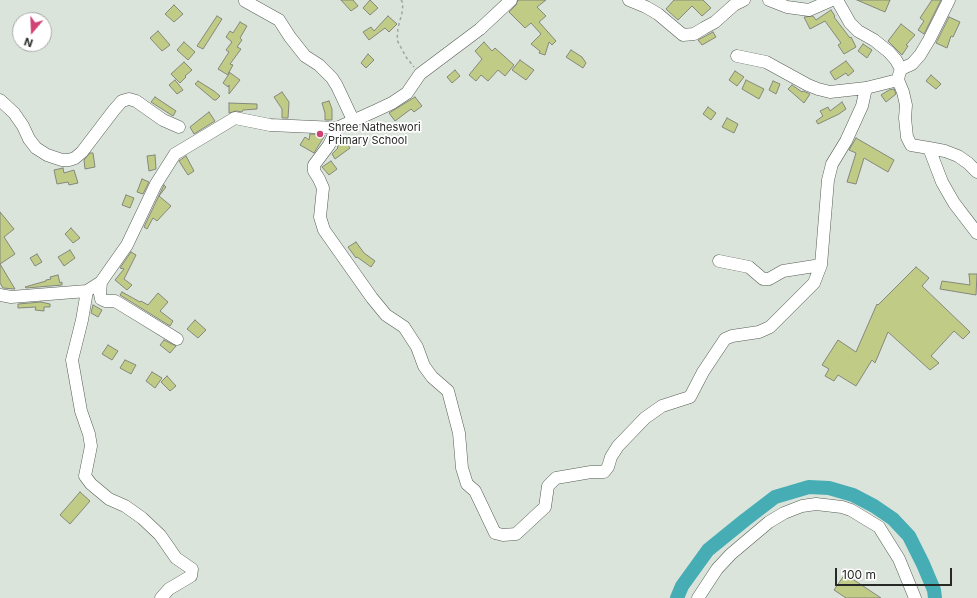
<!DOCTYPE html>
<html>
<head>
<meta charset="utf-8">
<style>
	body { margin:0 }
	#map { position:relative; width:977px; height:598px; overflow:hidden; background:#dbe4db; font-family:Inter,sans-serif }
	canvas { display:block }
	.north { position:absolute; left:12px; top:12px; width:40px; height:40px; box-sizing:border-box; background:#fff; border:1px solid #a8a9a8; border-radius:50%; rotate:199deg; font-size:11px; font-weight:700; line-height:16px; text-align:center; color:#262926 }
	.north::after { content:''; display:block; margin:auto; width:14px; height:18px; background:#d04475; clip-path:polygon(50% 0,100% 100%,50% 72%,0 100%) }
	.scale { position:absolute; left:835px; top:568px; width:117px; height:18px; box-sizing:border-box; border:2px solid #262926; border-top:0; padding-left:5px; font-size:12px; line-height:14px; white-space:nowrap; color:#262926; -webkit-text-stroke:3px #fff; paint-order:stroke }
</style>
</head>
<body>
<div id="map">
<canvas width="977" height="598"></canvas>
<div class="north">N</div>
<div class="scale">100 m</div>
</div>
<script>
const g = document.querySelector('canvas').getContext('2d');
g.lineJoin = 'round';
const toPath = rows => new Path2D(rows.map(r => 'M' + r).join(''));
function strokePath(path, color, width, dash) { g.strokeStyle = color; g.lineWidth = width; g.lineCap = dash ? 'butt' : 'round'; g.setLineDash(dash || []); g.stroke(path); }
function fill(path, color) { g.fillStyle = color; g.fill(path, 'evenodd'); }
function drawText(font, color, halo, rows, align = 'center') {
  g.font = font + ' Inter,sans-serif'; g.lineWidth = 3.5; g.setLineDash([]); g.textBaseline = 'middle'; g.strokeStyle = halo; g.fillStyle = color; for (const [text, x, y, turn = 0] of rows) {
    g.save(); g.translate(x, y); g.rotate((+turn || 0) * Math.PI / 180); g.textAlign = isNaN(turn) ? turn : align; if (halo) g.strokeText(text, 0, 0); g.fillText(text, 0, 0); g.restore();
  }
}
strokePath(toPath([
	[677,598,682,586,708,550,745,520,775,497,809,487,829,488,853,495,874,506,893,519,909,536,923,564,934,590,935,598]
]), '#46adb5', 14);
const building = toPath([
	[341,0,353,0,358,6,351,11,341,0],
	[370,0,378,8,370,15,363,8,370,0],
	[518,0,546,0,537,7,546,16,539,22,556,41,552,45,549,42,545,55,539,53,540,51,531,44,541,34,531,23,525,28,509,12,516,5,518,0],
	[674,0,703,0,711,8,702,16,692,6,678,20,666,9,674,0],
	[857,0,890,0,885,12,857,0],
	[932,0,941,0,924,34,918,30,924,21,920,18,932,0],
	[174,5,183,14,174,22,165,14,174,5],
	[831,10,835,16,834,17,850,38,851,37,856,47,844,54,838,45,841,43,825,21,810,29,804,17,813,16,816,20,831,10],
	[217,16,222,19,203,49,197,46,217,16],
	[388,16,397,24,389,32,385,28,369,40,363,32,371,27,374,31,388,16],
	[949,17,960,22,953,37,951,36,947,48,936,43,949,17],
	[240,22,247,26,240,38,242,40,237,47,241,49,230,64,233,65,229,72,240,80,229,94,229,85,228,87,223,83,229,74,229,72,228,75,218,69,229,52,226,50,232,42,226,37,230,31,233,33,240,22],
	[901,24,915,35,906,45,908,46,902,55,888,41,901,24],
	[158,31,170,45,162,51,150,38,158,31],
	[713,32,716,37,702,45,698,40,713,32],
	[184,42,195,52,188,60,177,50,184,42],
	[484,42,492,51,495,48,514,65,505,76,498,70,488,81,481,75,476,81,469,75,482,59,475,51,484,42],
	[863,44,872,50,867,58,858,51,863,44],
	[571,50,582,57,586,63,583,68,566,57,571,50],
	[368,54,374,60,366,68,361,63,368,54],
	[520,60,534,70,526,80,512,70,520,60],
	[846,61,854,71,848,76,846,73,835,80,830,72,846,61],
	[184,62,192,70,185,76,186,77,180,83,171,74,184,62],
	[455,70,460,76,452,83,447,77,455,70],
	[735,71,744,77,737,86,729,80,735,71],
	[931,75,941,84,936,89,926,81,931,75],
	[175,80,183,90,177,94,169,85,175,80],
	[746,80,764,89,759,99,742,89,746,80],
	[198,81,214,91,220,96,216,100,214,100,195,84,198,81],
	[773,81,780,84,776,94,769,90,773,81],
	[792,85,802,92,803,91,810,94,804,103,788,89,792,85],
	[894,89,896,94,886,102,881,95,889,90,894,89],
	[282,92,289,102,288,118,282,118,282,109,274,97,282,92],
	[155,97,176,111,173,116,151,102,155,97],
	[415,97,422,106,414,112,411,109,395,121,389,113,415,97],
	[329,101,332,109,332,120,325,120,325,113,322,103,329,101],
	[842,102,846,109,839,114,818,124,816,121,823,116,820,111,828,107,830,111,842,102],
	[229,103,257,104,257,109,243,110,242,112,236,111,229,113,229,103],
	[708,107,716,113,711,120,703,114,708,107],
	[209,112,215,121,194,134,190,127,209,112],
	[727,118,738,124,734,133,722,127,727,118],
	[310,134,325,135,314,153,300,145,305,137,309,140,310,134],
	[856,138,894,160,888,172,864,158,856,184,847,182,856,153,849,150,856,138],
	[345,141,350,148,335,159,332,154,338,148,337,147,345,141],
	[90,153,93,153,95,167,85,169,84,160,90,153],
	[155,155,156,169,149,171,147,156,155,155],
	[186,156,194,171,188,175,179,161,186,156],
	[331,161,337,169,329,175,322,167,331,161],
	[63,168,64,173,74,170,78,183,69,185,68,182,57,184,54,170,63,168],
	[142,179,149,182,143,194,137,192,142,179],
	[164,185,166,187,159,196,171,206,157,221,153,218,147,229,144,227,164,185],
	[126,195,134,198,130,208,122,205,126,195],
	[0,212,14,229,4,237,15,254,0,264,15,289,3,288,0,283,0,212],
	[71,228,80,238,73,243,65,234,71,228],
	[356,242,364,253,375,261,371,267,357,257,356,258,348,247,356,242],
	[70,250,75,258,64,266,58,257,70,250],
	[131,252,136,255,124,279,132,285,127,290,115,280,124,269,120,268,131,252],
	[37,254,42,262,35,266,30,258,37,254],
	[916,267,929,278,922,286,970,332,963,339,954,331,931,356,939,363,930,370,888,332,875,363,872,360,856,386,838,375,834,381,825,376,829,369,822,365,838,340,856,352,877,304,878,305,916,267],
	[969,274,977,274,976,295,940,289,942,281,970,285,969,274],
	[58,275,60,283,62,282,62,285,26,288,25,287,46,281,46,280,51,279,50,277,58,275],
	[122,292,140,302,141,301,148,305,158,293,168,302,160,311,173,321,170,326,120,295,122,292],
	[41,302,50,304,50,307,44,307,44,311,35,310,36,307,18,308,18,304,41,302],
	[93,305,102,310,98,317,91,313,93,305],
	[195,320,206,330,198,338,187,329,195,320],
	[164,340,176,346,170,353,160,345,164,340],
	[108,345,118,351,112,360,102,354,108,345],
	[125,360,136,365,131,374,120,368,125,360],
	[152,372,162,378,155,388,146,381,152,372],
	[167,376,176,386,170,391,161,382,167,376],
	[80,492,90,501,70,524,60,515,80,492],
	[845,574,881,598,846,598,834,590,845,574]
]);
fill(building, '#c0cc85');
strokePath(building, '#84877c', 1);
const minor = toPath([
	[629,0,646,7,658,14,683,35,694,34,704,28,715,22,734,5,744,0],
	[769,0,787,7,809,10,832,0],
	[837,0,850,23,858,31,874,40,889,52,896,60,901,69],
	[949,0,929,40,920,55,912,64,901,69,899,75,898,80,903,92,906,105,905,118,907,137,911,145,929,148,942,182,954,203,977,233],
	[245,1,279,20,290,37,305,56,319,65,332,78,337,86,353,120],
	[737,56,766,62,808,85,818,89,830,92,866,88,898,80],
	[0,100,14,113,23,126,29,139,36,148,47,155,62,160,69,160,75,158,82,152,114,110,122,101,129,99,136,101,163,120,179,127],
	[337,128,329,145,314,165,314,171,319,179,323,188,320,217,324,230,372,298,386,315,404,327,417,347,424,366,432,377,448,391,459,433,462,468,467,484,475,491,495,533,503,535,516,534,545,507,548,486,556,478,591,472,604,472,608,467,611,457,618,446,645,418,662,406,690,397,703,372,725,339,732,336,759,332,770,327,814,283,821,265,828,180,832,164,846,141,862,106,866,88],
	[929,148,945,151,958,156,968,163,977,172],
	[719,261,749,267,763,279,769,279,783,271,821,265],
	[101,282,100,294,101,299,105,301,115,301,120,304,177,339],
	[87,291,82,320,72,360,81,411,89,434,91,446,85,476,91,484,109,499,125,506,142,518,160,535,176,558,192,569,191,576,169,589,161,598],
	[0,295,11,297,87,291,101,282,127,245,156,184,175,154,235,118,270,125,337,128,375,111,392,103,407,93,420,74,480,29,511,0],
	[698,598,717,569,731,554,769,522,784,513,802,506,816,504,842,507,851,510,879,527,899,559,915,598]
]);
strokePath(minor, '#565e56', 13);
strokePath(toPath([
	[401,0,403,3,402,13,398,28,397,40,406,57,414,67]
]), '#9fa69f', 1.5, [3, 3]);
strokePath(minor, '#fff', 12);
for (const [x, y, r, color] of [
	[320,134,4,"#d04475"]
]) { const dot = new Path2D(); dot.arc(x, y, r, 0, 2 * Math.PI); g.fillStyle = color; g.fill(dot); strokePath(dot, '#fff', 1.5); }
drawText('11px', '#262926', '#fff', [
	["Shree Natheswori",328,128],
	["Primary School",328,141]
], 'left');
</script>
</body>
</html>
